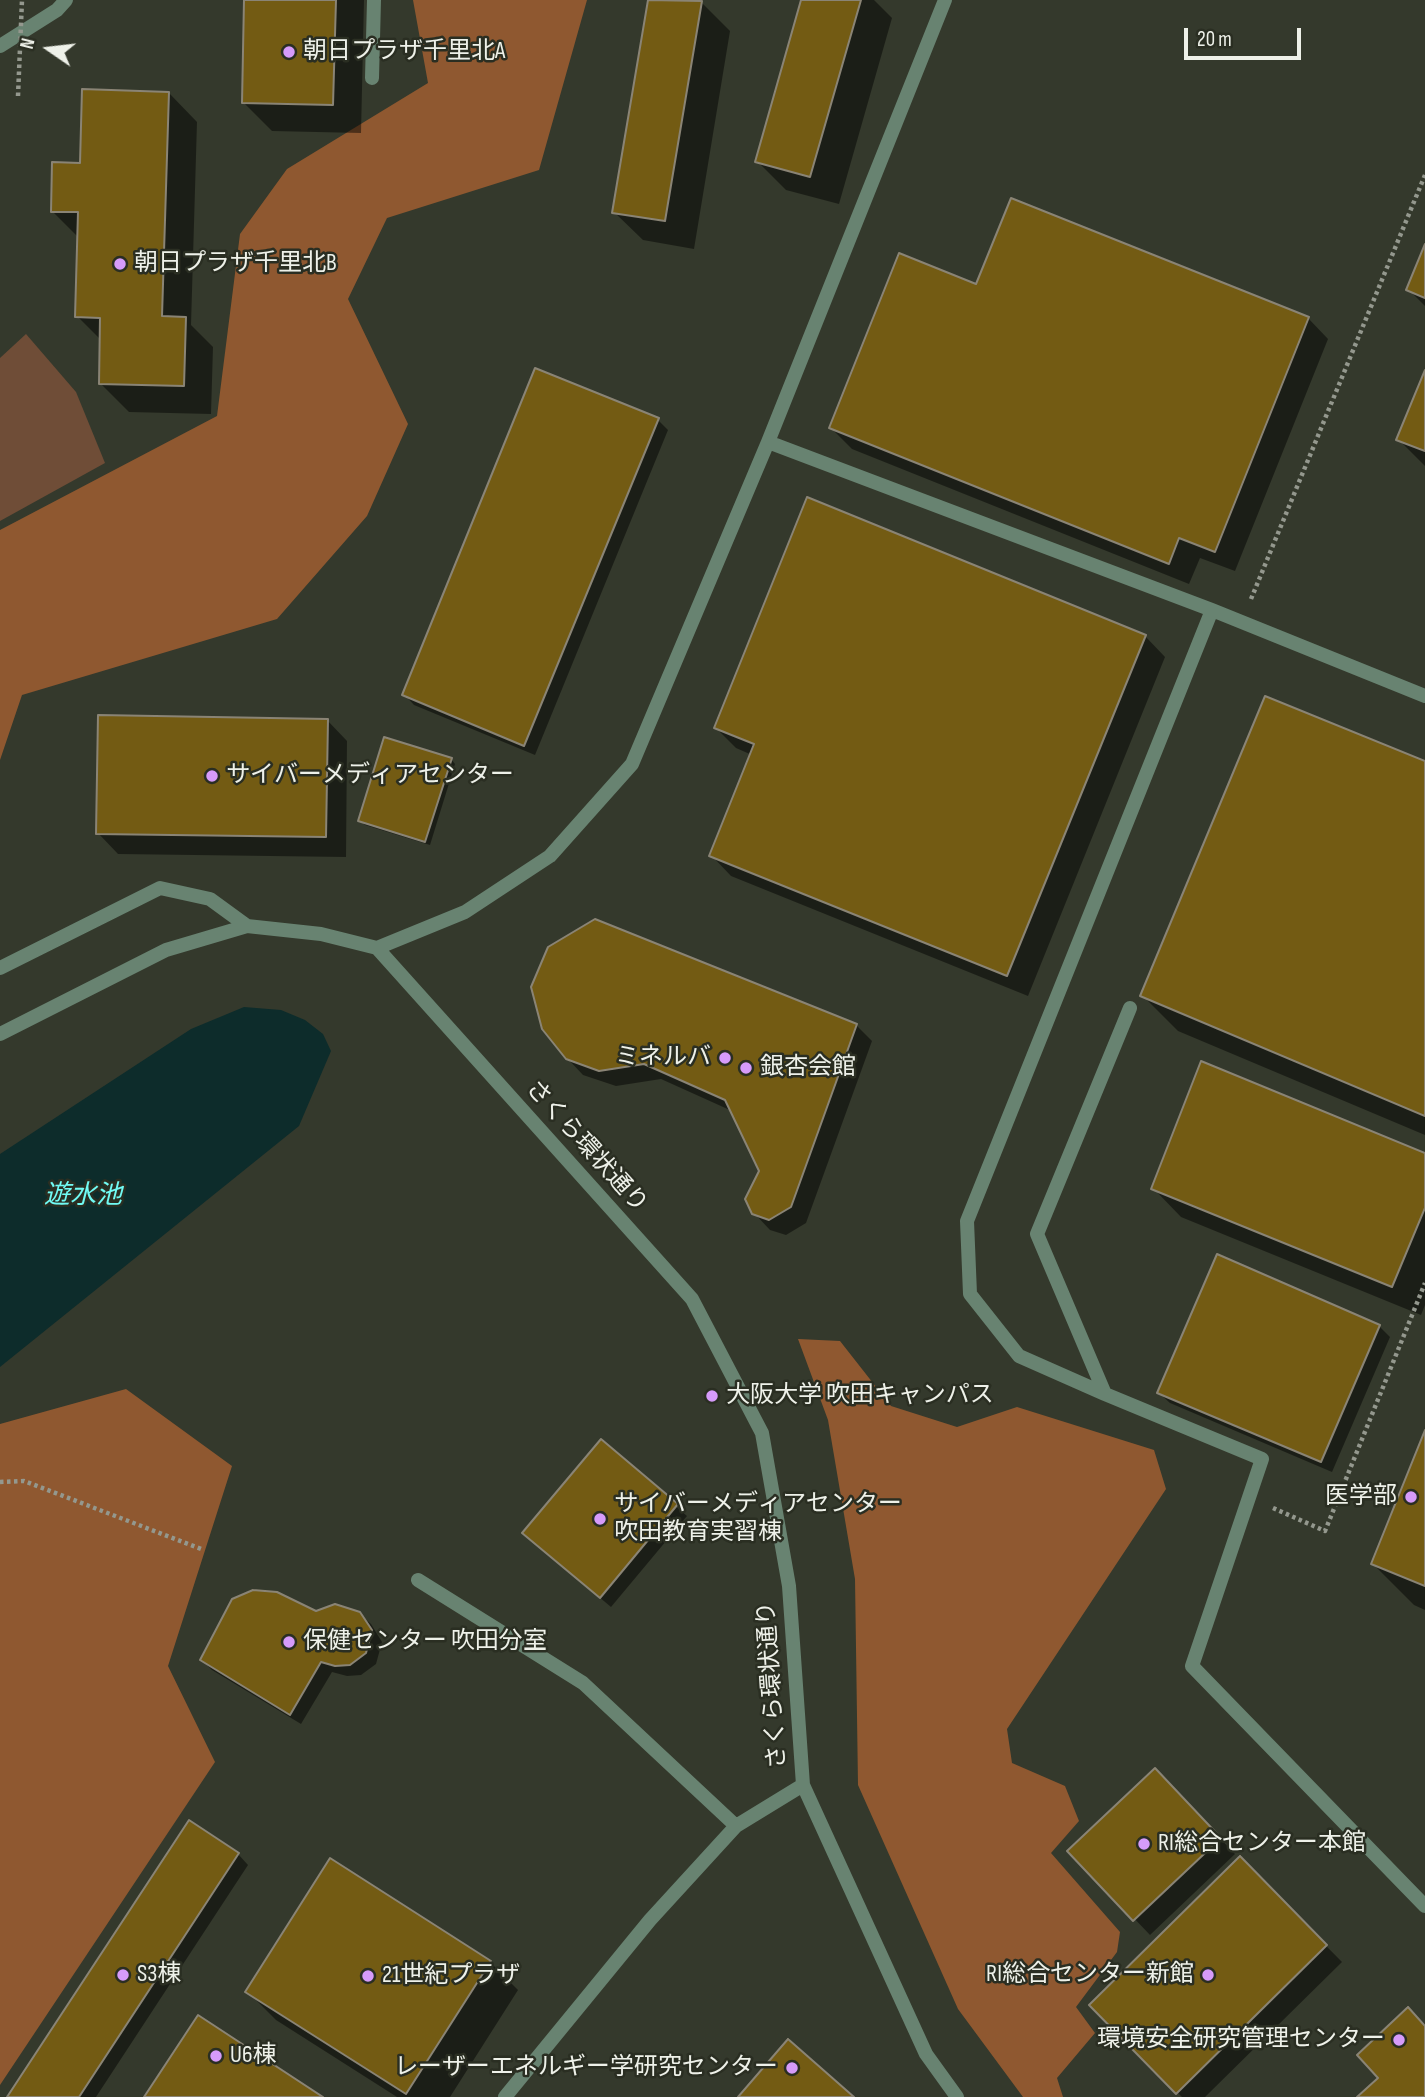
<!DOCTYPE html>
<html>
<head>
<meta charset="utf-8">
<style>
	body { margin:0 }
	#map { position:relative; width:1425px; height:2097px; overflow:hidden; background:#34392c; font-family:"Sofia Sans Condensed",sans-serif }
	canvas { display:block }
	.north { position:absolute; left:14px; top:14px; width:70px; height:70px; -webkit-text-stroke:5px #2a2e22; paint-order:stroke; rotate:284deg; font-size:19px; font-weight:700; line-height:28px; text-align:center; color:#eef1e9 }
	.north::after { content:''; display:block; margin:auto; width:24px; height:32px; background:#eef1e9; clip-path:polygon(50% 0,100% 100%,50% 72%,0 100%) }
	.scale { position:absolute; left:1184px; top:28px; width:117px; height:32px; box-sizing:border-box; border:4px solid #eef1e9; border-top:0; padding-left:9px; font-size:21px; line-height:24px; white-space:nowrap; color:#eef1e9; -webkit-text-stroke:5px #2a2e22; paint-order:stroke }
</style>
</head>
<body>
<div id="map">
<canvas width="1425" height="2097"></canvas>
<div class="north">N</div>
<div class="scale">20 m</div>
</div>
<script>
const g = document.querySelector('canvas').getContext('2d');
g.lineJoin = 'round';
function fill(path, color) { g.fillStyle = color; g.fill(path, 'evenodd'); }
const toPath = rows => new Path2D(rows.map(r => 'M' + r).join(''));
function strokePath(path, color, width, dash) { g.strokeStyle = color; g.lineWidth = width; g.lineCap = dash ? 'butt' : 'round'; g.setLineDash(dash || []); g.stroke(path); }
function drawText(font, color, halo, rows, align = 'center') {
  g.font = font + ' "Sofia Sans Condensed","Noto Sans JP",sans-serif'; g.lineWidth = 5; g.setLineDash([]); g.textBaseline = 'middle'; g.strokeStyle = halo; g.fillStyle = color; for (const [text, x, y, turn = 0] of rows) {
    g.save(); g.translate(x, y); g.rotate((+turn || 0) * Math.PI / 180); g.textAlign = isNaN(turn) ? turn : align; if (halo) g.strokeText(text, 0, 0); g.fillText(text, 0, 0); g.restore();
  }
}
fill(toPath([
	[26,334,76,392,105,463,0,521,0,358]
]), '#6f4d37');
fill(toPath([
	[413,0,587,0,539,170,387,218,348,299,408,424,367,516,277,619,22,695,0,760,0,530,217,416,240,234,287,169,428,83],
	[798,1339,840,1341,891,1406,957,1427,1017,1407,1154,1450,1166,1489,1007,1729,1012,1763,1065,1786,1079,1821,1051,1853,1120,1932,1117,1952,1076,2007,1095,2033,1057,2078,1063,2097,1023,2097,958,2009,858,1785,855,1579,828,1420],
	[126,1389,232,1466,168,1666,215,1762,0,2085,0,1424]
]), '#8f5830');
fill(toPath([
	[244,1007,281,1010,305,1020,323,1034,331,1051,299,1126,0,1367,0,1154,191,1029]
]), '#0d2c2b');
fill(toPath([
	[246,0,364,0,361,133,272,131,243,102],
	[650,0,685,0,702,3,730,31,694,249,643,240,614,212],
	[803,0,874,0,892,18,839,204,786,190,757,161],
	[169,93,197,122,191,325,213,347,211,414,129,412,100,383,102,341,77,316,79,238,52,211],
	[1425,249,1425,306,1408,289],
	[977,286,1308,318,1328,339,1235,571,1200,558,1189,584,852,449,831,428],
	[1425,375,1425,466,1398,439],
	[658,420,668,430,535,755,414,705,404,694],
	[1145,636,1165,657,1028,996,731,876,711,855,752,755,736,748,716,728],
	[327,720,347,741,346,857,118,854,98,833],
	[451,759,455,764,430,845,365,825,360,821],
	[1425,762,1425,1135,1178,1031,1142,995],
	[856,1025,872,1041,806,1223,786,1235,770,1230,754,1213,761,1171,732,1111,661,1079,616,1086,583,1075,567,1058],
	[1425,1155,1425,1305,1421,1315,1181,1217,1153,1188],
	[1379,1326,1390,1337,1332,1472,1170,1403,1159,1393],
	[1425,1435,1425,1610,1414,1605,1373,1564],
	[601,1441,687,1516,611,1607,535,1543],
	[359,1613,371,1624,382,1642,376,1664,361,1675,347,1676,332,1672,301,1724,212,1670,202,1660],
	[1170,1786,1235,1854,1150,1935,1070,1851],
	[238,1854,248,1865,96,2097,9,2097],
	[1240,1859,1342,1962,1205,2097,1182,2097,1091,2005],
	[490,1962,518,1990,450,2097,397,2097,276,2020,248,1992]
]), '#0007');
const building = toPath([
	[244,0,336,0,333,105,242,103,244,0],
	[648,0,702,1,665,221,612,213,648,0],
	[801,0,861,0,810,177,755,162,801,0],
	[82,89,169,92,162,316,186,317,184,386,99,384,100,318,75,317,78,212,51,212,52,162,80,163,82,89],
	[1011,198,1309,317,1215,552,1179,538,1169,564,829,428,899,253,976,284,1011,198],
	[1425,244,1425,298,1406,290,1425,244],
	[535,368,659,418,524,746,402,695,535,368],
	[1425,370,1425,451,1396,440,1425,370],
	[807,497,1146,635,1007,976,709,856,754,744,714,728,807,497],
	[1265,696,1425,761,1425,1116,1140,996,1265,696],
	[98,715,328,719,326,837,96,834,98,715],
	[384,737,452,758,425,842,358,821,384,737],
	[595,919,857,1024,791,1207,769,1220,752,1214,745,1199,759,1171,725,1100,644,1064,599,1071,566,1059,542,1029,531,987,548,947,595,919],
	[1201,1061,1425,1153,1425,1208,1392,1287,1151,1189,1201,1061],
	[1217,1254,1380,1325,1321,1462,1157,1393,1217,1254],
	[1425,1430,1425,1586,1371,1564,1425,1430],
	[601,1439,678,1504,600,1598,522,1533,601,1439],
	[253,1590,277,1592,316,1611,335,1604,360,1612,372,1630,366,1653,350,1665,335,1666,321,1662,290,1715,200,1660,232,1599,253,1590],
	[1155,1768,1221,1838,1133,1921,1067,1851,1155,1768],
	[189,1820,239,1853,79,2097,7,2097,189,1820],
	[1240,1856,1327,1945,1176,2094,1089,2005,1240,1856],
	[330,1858,491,1961,406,2094,245,1992,330,1858],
	[1408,2007,1425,2026,1425,2097,1357,2097,1378,2078,1357,2055,1408,2007],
	[198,2015,323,2097,144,2097,198,2015],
	[788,2039,854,2097,738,2097,788,2039]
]);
fill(building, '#735b13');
strokePath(building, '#8a8475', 2);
strokePath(toPath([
	[1251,599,1425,175],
	[0,1482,24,1481,204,1550],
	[1273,1508,1325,1531,1425,1283]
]), '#94988e', 4.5, [3.5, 3.5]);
strokePath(toPath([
	[372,78,374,0],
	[768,442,1212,610,1425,696],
	[1212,610,967,1221,970,1294,1019,1356,1105,1394,1262,1459,1192,1666,1425,1906],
	[377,948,465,912,550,856,632,764,768,442,945,0],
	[0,968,160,888,210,899,247,926],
	[0,1034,166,950,247,926,321,934,377,948,692,1299,762,1433,789,1586,803,1785,926,2054,957,2097],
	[1105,1394,1037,1234,1130,1008],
	[418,1580,583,1683,736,1826],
	[505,2097,650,1920,736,1826,803,1785]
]), '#688371', 14);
strokePath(toPath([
	[0,46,57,10,66,0]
]), '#688371', 14);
strokePath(toPath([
	[18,96,22,0]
]), '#94988e', 4.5, [3.5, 3.5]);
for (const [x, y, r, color] of [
	[289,52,7,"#d69bfa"],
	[120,264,7,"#d69bfa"],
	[212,776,7,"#d69bfa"],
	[725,1058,7,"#d69bfa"],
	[746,1068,7,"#d69bfa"],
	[712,1396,7,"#d69bfa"],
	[1411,1497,7,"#d69bfa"],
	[600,1519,7,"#d69bfa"],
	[289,1642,7,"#d69bfa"],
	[1144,1844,7,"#d69bfa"],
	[123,1975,7,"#d69bfa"],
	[1208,1975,7,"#d69bfa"],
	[368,1976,7,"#d69bfa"],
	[1399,2040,7,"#d69bfa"],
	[216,2056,7,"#d69bfa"],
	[792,2068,7,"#d69bfa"]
]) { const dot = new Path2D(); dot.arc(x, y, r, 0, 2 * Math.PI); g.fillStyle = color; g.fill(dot); strokePath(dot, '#2a2e22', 2.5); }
drawText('24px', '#eef1e9', '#2a2e22', [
	["朝日プラザ千里北A",303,52],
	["朝日プラザ千里北B",134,264],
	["サイバーメディアセンター",226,776],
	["ミネルバ",711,1058,"right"],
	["銀杏会館",760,1068],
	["大阪大学 吹田キャンパス",726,1396],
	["医学部",1397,1497,"right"],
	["サイバーメディアセンター",614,1505],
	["吹田教育実習棟",614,1533],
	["保健センター 吹田分室",303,1642],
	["RI総合センター本館",1158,1844],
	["S3棟",137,1975],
	["RI総合センター新館",1194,1975,"right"],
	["21世紀プラザ",382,1976],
	["環境安全研究管理センター",1385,2040,"right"],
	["U6棟",230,2056],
	["レーザーエネルギー学研究センター",778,2068,"right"]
], 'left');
drawText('24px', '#eef1e9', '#2a2e22', [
	["さくら環状通り",586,1147,48],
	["さくら環状通り",773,1685,-94]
]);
drawText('italic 26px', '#70fbf4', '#2a2e22', [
	["遊水池",83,1196]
]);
</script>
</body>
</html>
